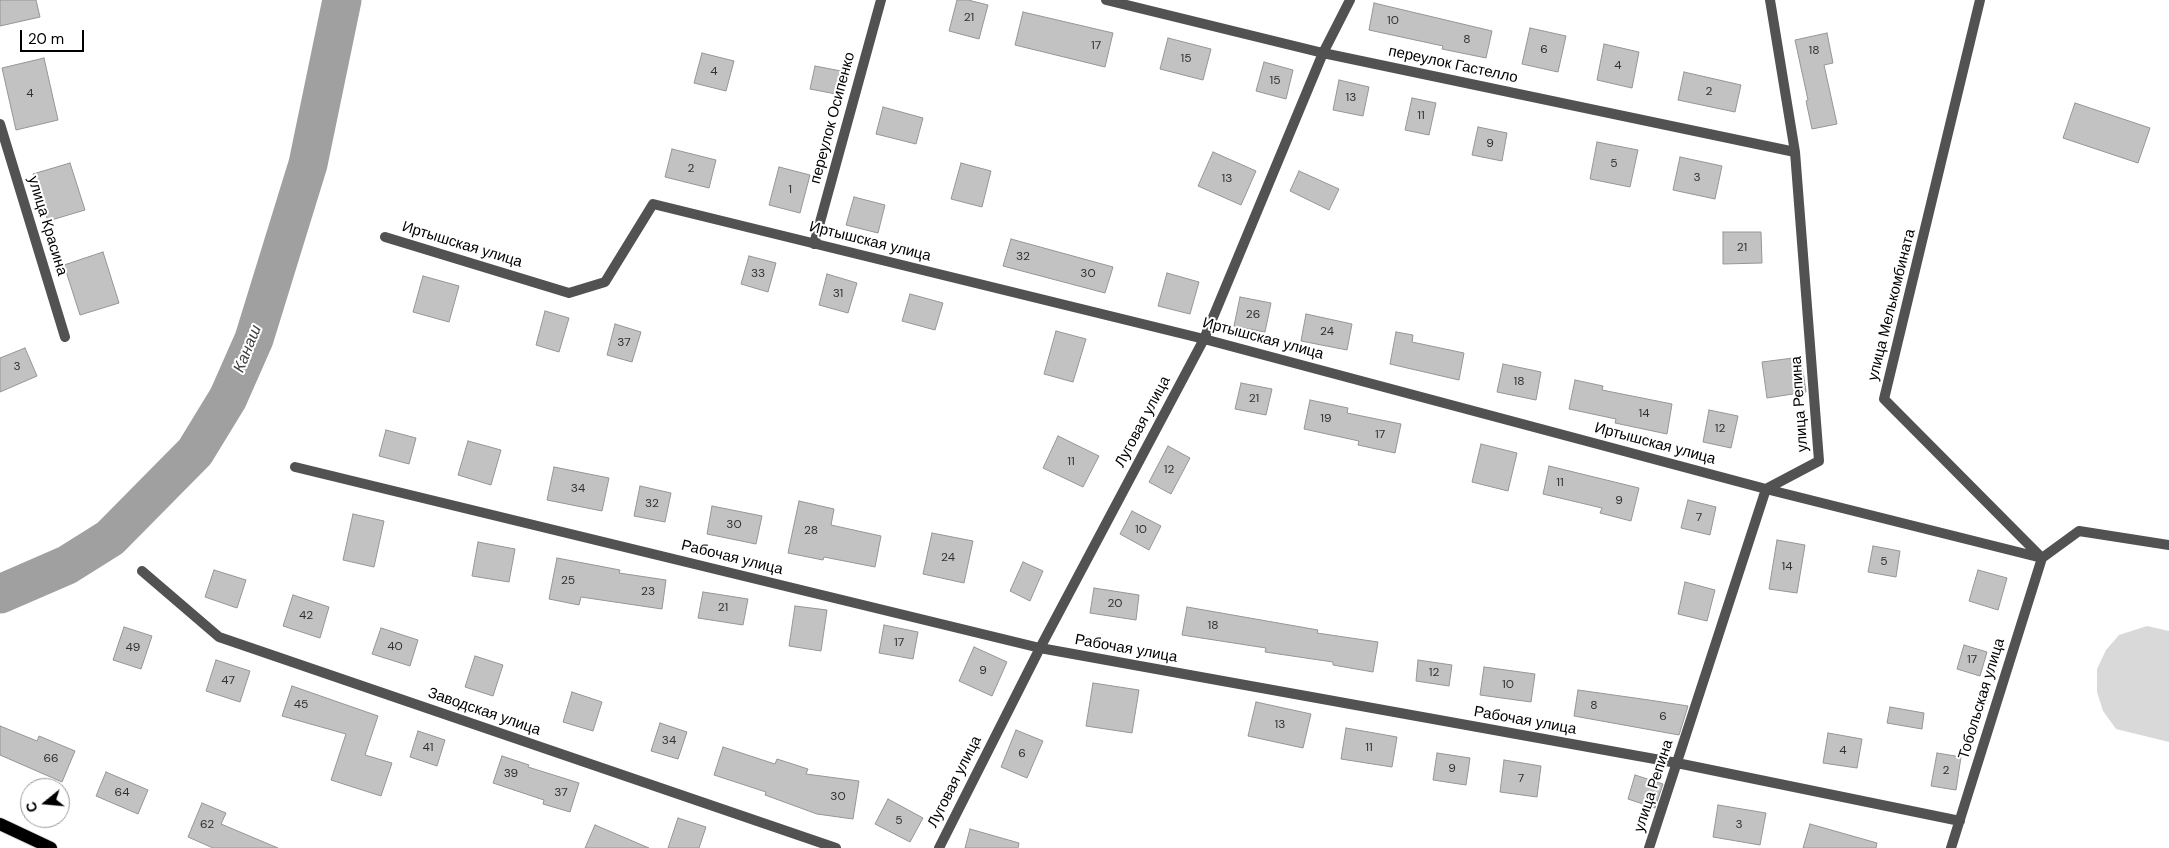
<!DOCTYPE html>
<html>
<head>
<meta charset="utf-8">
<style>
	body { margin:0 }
	#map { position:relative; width:2169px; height:848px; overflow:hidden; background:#fff; font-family:"DM Sans",sans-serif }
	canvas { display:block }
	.north { position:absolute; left:20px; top:778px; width:50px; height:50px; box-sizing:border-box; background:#fff; border:1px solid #999; border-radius:50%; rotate:253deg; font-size:14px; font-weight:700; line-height:20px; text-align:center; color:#000 }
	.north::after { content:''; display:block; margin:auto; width:18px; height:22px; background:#000; clip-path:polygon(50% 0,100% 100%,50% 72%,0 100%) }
	.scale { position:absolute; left:20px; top:30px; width:64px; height:22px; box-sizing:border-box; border:2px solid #000; border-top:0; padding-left:6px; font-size:15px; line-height:18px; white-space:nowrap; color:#000; -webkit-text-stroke:4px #fff; paint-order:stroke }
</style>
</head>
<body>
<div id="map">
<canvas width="2169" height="848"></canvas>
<div class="north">С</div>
<div class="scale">20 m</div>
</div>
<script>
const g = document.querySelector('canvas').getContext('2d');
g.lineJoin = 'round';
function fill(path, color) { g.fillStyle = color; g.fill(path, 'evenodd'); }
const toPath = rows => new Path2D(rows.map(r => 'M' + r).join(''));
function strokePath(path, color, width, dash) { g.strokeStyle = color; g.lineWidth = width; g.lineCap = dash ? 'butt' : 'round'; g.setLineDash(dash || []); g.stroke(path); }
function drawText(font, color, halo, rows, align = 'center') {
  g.font = font + ' "DM Sans",sans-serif'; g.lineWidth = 4; g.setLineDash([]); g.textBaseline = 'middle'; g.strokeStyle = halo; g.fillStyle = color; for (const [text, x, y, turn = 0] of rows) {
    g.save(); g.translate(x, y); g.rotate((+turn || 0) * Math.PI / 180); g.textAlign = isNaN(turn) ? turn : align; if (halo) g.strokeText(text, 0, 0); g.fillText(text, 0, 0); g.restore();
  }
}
fill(toPath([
	[2147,626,2169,631,2169,742,2116,729,2103,711,2097,692,2097,669,2106,650,2119,635]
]), '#d9d9d9');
strokePath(toPath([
	[0,594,67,565,110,538,195,452,228,398,254,339,308,164,342,0]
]), '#a0a0a0', 39);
const building = toPath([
	[0,0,36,0,40,17,0,26,0,0],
	[957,0,968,0,988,5,979,39,949,31,957,0],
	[1374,3,1492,31,1486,58,1442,49,1443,46,1369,30,1374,3],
	[1023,12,1113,33,1105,67,1015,45,1023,12],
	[1530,28,1566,36,1558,72,1522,64,1530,28],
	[1827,33,1833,63,1824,65,1837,124,1812,129,1806,101,1808,100,1795,40,1827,33],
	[1168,38,1211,49,1203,80,1160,69,1168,38],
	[1604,44,1639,52,1632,88,1597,80,1604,44],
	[702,53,734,61,726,91,694,83,702,53],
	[44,58,58,120,16,130,2,68,44,58],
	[1264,62,1293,70,1286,99,1256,91,1264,62],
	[815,66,841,71,836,94,810,89,815,66],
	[1684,72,1741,85,1735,112,1678,100,1684,72],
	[1339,80,1369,87,1363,116,1333,110,1339,80],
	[1412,98,1436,103,1429,135,1405,130,1412,98],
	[2075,103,2150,128,2138,163,2063,138,2075,103],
	[883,107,923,118,916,144,876,134,883,107],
	[1478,127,1507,133,1502,161,1472,155,1478,127],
	[1597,142,1638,150,1630,187,1590,179,1597,142],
	[672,149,716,160,709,188,665,177,672,149],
	[1213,152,1256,171,1241,205,1198,186,1213,152],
	[1680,157,1722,166,1715,199,1673,190,1680,157],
	[70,163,85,210,48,221,33,174,70,163],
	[961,163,991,171,982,207,951,199,961,163],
	[779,167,810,175,800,213,769,205,779,167],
	[1299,171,1339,189,1329,210,1290,191,1299,171],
	[854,197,885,205,878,233,846,225,854,197],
	[1723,232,1761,232,1762,263,1723,264,1723,232],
	[1011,239,1113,267,1105,293,1003,266,1011,239],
	[103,252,119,303,80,315,64,265,103,252],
	[749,256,776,263,768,292,741,284,749,256],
	[1167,273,1199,282,1190,314,1158,306,1167,273],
	[827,274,857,283,848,313,819,305,827,274],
	[423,276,459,286,449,322,413,312,423,276],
	[910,294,943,303,935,330,902,321,910,294],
	[1240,297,1271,303,1265,332,1234,326,1240,297],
	[545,311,569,318,559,352,536,345,545,311],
	[1306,314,1352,324,1347,350,1301,341,1306,314],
	[615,324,641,332,632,362,607,355,615,324],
	[1056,331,1086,339,1073,382,1044,374,1056,331],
	[1396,332,1413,335,1412,342,1464,353,1459,380,1390,364,1396,332],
	[25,348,37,376,0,392,0,358,25,348],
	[1801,357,1806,392,1767,398,1762,362,1801,357],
	[1503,364,1541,372,1536,400,1497,392,1503,364],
	[1575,380,1603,386,1602,390,1672,404,1667,434,1615,423,1616,419,1569,409,1575,380],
	[1241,383,1272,389,1266,415,1235,409,1241,383],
	[1310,400,1348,408,1347,413,1401,424,1395,453,1358,445,1359,441,1304,429,1310,400],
	[1709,410,1738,416,1731,448,1703,442,1709,410],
	[386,430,416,438,409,464,379,456,386,430],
	[1058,436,1099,456,1083,487,1043,468,1058,436],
	[468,441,501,450,491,485,458,475,468,441],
	[1481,444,1517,453,1508,491,1472,482,1481,444],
	[1168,446,1190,458,1171,494,1149,482,1168,446],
	[1549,466,1639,488,1631,521,1600,513,1602,508,1543,494,1549,466],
	[554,467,609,478,602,511,547,500,554,467],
	[640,486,671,493,665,522,634,516,640,486],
	[1688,500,1716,507,1710,535,1681,528,1688,500],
	[799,501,834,509,831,525,881,536,875,567,824,557,823,560,788,553,799,501],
	[712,506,762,516,756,544,707,534,712,506],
	[1132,511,1161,526,1149,550,1120,534,1132,511],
	[353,514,384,521,374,567,343,560,353,514],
	[932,533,973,541,964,583,923,574,932,533],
	[1777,540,1805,545,1797,593,1769,589,1777,540],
	[478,542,515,549,509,582,472,576,478,542],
	[1873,546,1900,551,1896,577,1868,572,1873,546],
	[557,558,620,570,619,573,666,580,662,609,581,597,579,605,549,599,557,558],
	[1023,562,1043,571,1030,601,1010,591,1023,562],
	[214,570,246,580,237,608,205,597,214,570],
	[1978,570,2007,578,1998,610,1969,601,1978,570],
	[1685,582,1715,590,1707,621,1678,614,1685,582],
	[1094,588,1139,595,1136,620,1090,613,1094,588],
	[703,592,748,599,743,625,698,618,703,592],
	[293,595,329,607,320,638,283,626,293,595],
	[795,606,827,610,821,651,789,646,795,606],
	[1187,607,1318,630,1317,633,1378,642,1373,672,1333,665,1333,662,1265,652,1266,648,1182,635,1187,607],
	[884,625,918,632,913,659,879,653,884,625],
	[124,627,152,636,141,669,113,660,124,627],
	[381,628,418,640,410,666,372,654,381,628],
	[1964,645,1987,652,1980,676,1957,669,1964,645],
	[974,647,1007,662,992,696,959,681,974,647],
	[475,656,503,665,493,696,465,687,475,656],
	[216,660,250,671,240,702,206,691,216,660],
	[1418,660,1452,665,1449,686,1416,681,1418,660],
	[1484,667,1535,674,1531,702,1480,695,1484,667],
	[1093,683,1139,690,1132,733,1086,726,1093,683],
	[292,686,378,716,365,755,392,763,381,796,331,780,346,734,282,716,292,686],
	[1578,690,1649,700,1688,706,1679,735,1574,716,1578,690],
	[572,692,602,702,593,731,563,722,572,692],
	[1256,702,1311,714,1303,748,1248,736,1256,702],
	[1890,707,1924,713,1922,729,1887,723,1890,707],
	[660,723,687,732,678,759,651,751,660,723],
	[0,726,37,741,39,736,75,751,62,782,0,755,0,726],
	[1346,728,1397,737,1392,767,1341,759,1346,728],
	[1016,730,1043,741,1027,778,1001,767,1016,730],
	[418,731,445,740,437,766,410,757,418,731],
	[1828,733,1862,739,1857,768,1823,763,1828,733],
	[723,747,775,764,777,759,808,769,806,774,859,781,853,819,817,814,765,795,766,792,714,775,723,747],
	[1437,753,1470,758,1466,785,1433,780,1437,753],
	[1937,753,1961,757,1956,790,1931,786,1937,753],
	[502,756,529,765,528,767,579,783,570,812,543,804,544,800,493,783,502,756],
	[1504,760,1541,766,1537,797,1500,792,1504,760],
	[106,772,148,790,138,814,96,796,106,772],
	[1635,775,1663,784,1655,808,1628,799,1635,775],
	[888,799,923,818,910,842,875,824,888,799],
	[202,803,226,813,221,824,278,848,213,848,188,837,202,803],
	[1718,805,1766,813,1760,845,1713,837,1718,805],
	[678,818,706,827,699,848,668,848,678,818],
	[1810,824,1877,843,1876,848,1803,848,1810,824],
	[595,825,649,848,585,848,595,825],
	[970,829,1019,843,1018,848,965,848,970,829]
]);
fill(building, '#c2c2c2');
strokePath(building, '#969696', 1);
const primary = toPath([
	[0,824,51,848]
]);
strokePath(primary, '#dbdbdb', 14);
strokePath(toPath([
	[1106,0,1323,53,1795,152],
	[1980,0,1884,399,2041,557],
	[0,124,65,337],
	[385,237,569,293,605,282,653,204,1204,339,1766,489,2042,558,2079,531,2169,545],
	[814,244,881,0],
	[295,467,1040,648,1677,763,1960,821],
	[142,571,219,637,836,848],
	[939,848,1040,648,1204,339,1323,53,1350,0],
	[1649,848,1766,489,1819,461,1795,152,1770,0],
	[1951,848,2042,558]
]), '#525252', 10);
strokePath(primary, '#000', 12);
drawText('12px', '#303030', null, [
	["21",969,18],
	["10",1393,21],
	["8",1467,40],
	["17",1096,46],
	["6",1544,50],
	["18",1814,51],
	["15",1186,59],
	["4",1618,66],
	["4",714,72],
	["15",1275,81],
	["2",1709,92],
	["4",30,94],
	["13",1351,98],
	["11",1421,116],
	["9",1490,144],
	["5",1614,164],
	["2",691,169],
	["3",1697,178],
	["13",1227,179],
	["1",790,190],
	["21",1742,248],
	["32",1023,257],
	["33",758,274],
	["30",1088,274],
	["31",838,294],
	["26",1253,315],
	["24",1327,332],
	["37",624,343],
	["3",17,367],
	["18",1519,382],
	["21",1254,399],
	["14",1644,414],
	["19",1326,419],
	["12",1720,429],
	["17",1380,435],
	["11",1071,462],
	["12",1169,470],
	["11",1560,483],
	["34",578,489],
	["9",1619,501],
	["32",652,504],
	["7",1699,518],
	["30",734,525],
	["10",1141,530],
	["28",811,531],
	["24",948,558],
	["5",1884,562],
	["14",1787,567],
	["25",568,581],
	["23",648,592],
	["20",1115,604],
	["21",723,608],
	["42",306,616],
	["18",1213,626],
	["17",899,643],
	["40",395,647],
	["49",133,648],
	["17",1972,660],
	["9",983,671],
	["12",1434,673],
	["47",228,681],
	["10",1508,685],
	["45",301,705],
	["8",1594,706],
	["6",1663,717],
	["13",1280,725],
	["34",669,741],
	["41",428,748],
	["11",1369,748],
	["4",1843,751],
	["6",1022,754],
	["66",51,759],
	["9",1452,769],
	["2",1946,771],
	["39",511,774],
	["7",1521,779],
	["64",122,793],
	["37",561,793],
	["30",838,797],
	["5",899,821],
	["62",207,825],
	["3",1739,825]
]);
drawText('15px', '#000', '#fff', [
	["переулок Гастелло",1453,65,12],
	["переулок Осипенко",833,118,-75],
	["улица Красина",47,226,73],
	["Иртышская улица",870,242,14],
	["Иртышская улица",462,245,17],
	["улица Мелькомбината",1892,305,-76],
	["Иртышская улица",1263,339,15],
	["улица Репина",1800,404,-94],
	["Луговая улица",1143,422,-62],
	["Иртышская улица",1655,444,15],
	["Рабочая улица",732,558,14],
	["Рабочая улица",1126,649,10],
	["Тобольская улица",1982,699,-73],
	["Заводская улица",484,712,19],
	["Рабочая улица",1525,721,10],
	["Луговая улица",955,782,-63],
	["улица Репина",1654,786,-72]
]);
drawText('italic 16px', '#414141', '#fff', [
	["Канаш",248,349,-68]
]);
</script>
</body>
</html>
